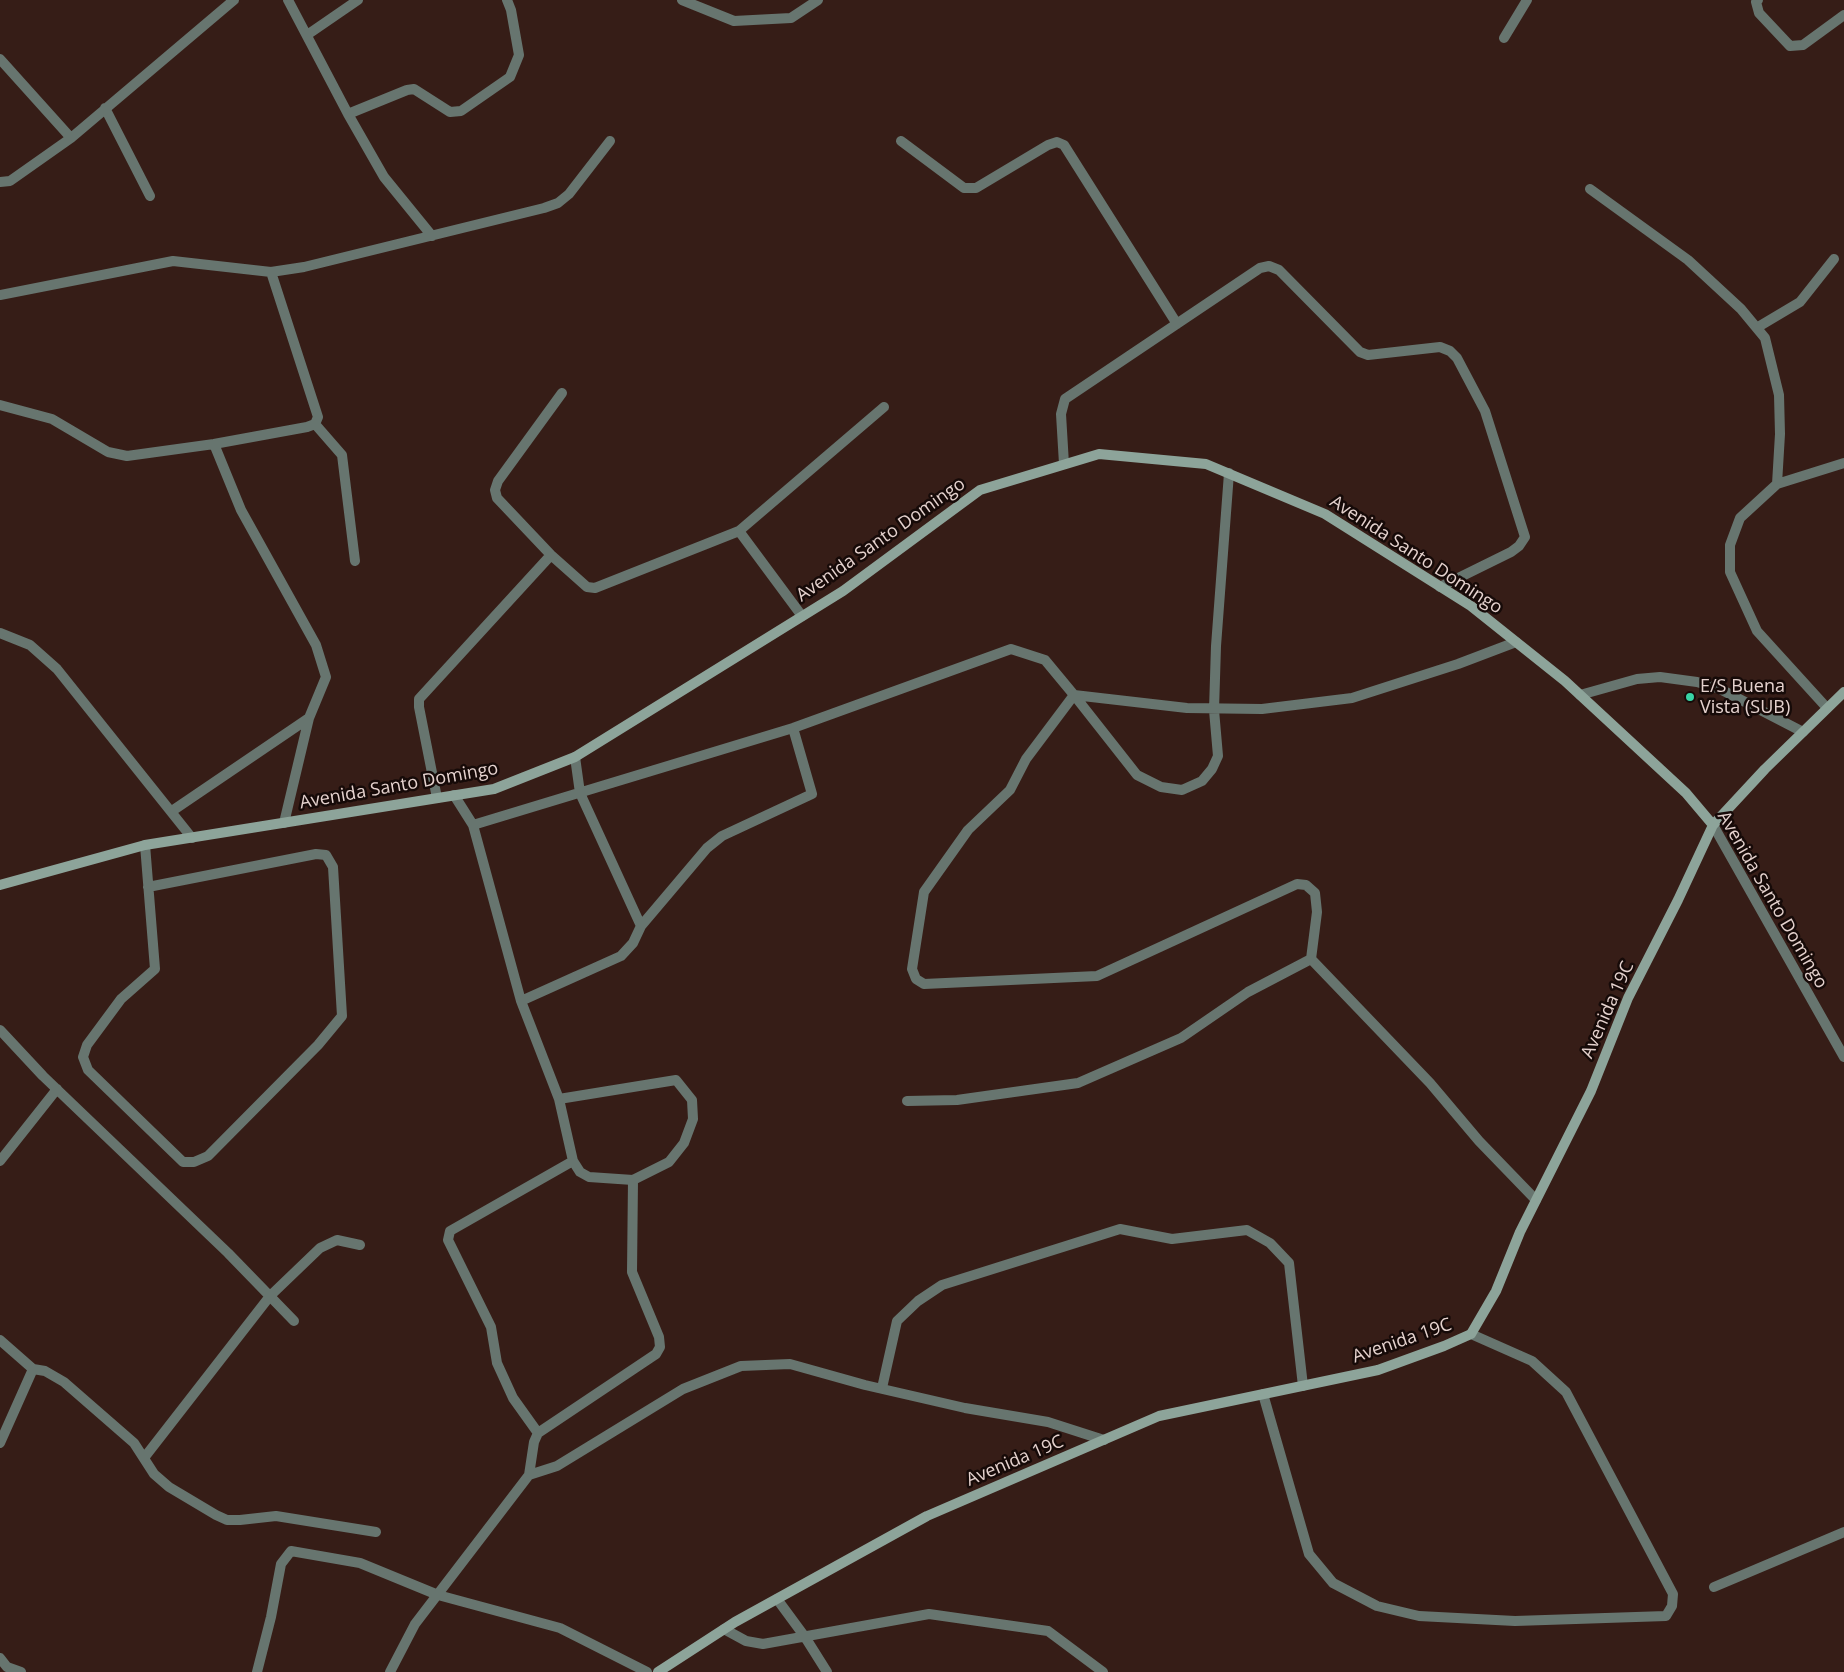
<!DOCTYPE html>
<html>
<head>
<meta charset="utf-8">
<style>
	body { margin:0 }
	canvas { display:block; background:#361d17 }
</style>
</head>
<body>
<canvas width="1844" height="1672"></canvas>
<script>
const g = document.querySelector('canvas').getContext('2d');
g.lineJoin = 'round';
const toPath = rows => new Path2D(rows.map(r => 'M' + r).join(''));
function strokePath(path, color, width, dash) { g.strokeStyle = color; g.lineWidth = width; g.lineCap = dash ? 'butt' : 'round'; g.setLineDash(dash || []); g.stroke(path); }
function drawText(font, color, halo, rows, align = 'center') {
  g.font = font + ' "Open Sans",sans-serif'; g.lineWidth = 5; g.setLineDash([]); g.textBaseline = 'middle'; g.strokeStyle = halo; g.fillStyle = color; for (const [text, x, y, turn = 0] of rows) {
    g.save(); g.translate(x, y); g.rotate((+turn || 0) * Math.PI / 180); g.textAlign = isNaN(turn) ? turn : align; if (halo) g.strokeText(text, 0, 0); g.fillText(text, 0, 0); g.restore();
  }
}
strokePath(toPath([
	[1580,695,1637,679,1660,677,1697,682,1720,689,1803,732]
]), '#67756f', 10);
strokePath(toPath([
	[288,0,348,114,384,177,432,236],
	[682,0,734,21,791,18,818,0],
	[1758,0,1756,2,1759,13,1790,46,1803,45,1844,15],
	[307,35,358,0],
	[1504,38,1527,0],
	[0,59,71,138],
	[105,108,150,196],
	[348,114,407,90,414,89,450,112,461,111,510,77,519,55,511,10,507,0],
	[901,141,964,188,976,188,1048,145,1057,142,1064,145,1177,324],
	[0,182,10,181,71,138,234,0],
	[1590,189,1688,260,1741,309,1765,338,1779,395,1780,434,1777,484],
	[0,295,173,261,271,272,304,267,544,208,558,203,569,194,610,141],
	[1758,327,1800,302,1834,259],
	[562,393,498,481,495,490,497,498,551,555,587,587,595,588,739,531,884,407],
	[0,405,52,419,108,452,127,456,214,444,307,427,315,424,318,417,271,272],
	[315,424,342,455,355,561],
	[214,444,241,510,316,645,326,677,309,718,284,823],
	[1064,464,1061,414,1065,399,1260,268,1269,266,1279,270,1360,352,1368,355,1440,347,1450,351,1457,358,1485,411,1525,537,1519,546,1511,552,1440,587],
	[1229,473,1216,646,1214,710,1218,756,1212,769,1202,781,1182,790,1161,787,1137,775,1074,695,1026,759,1010,790,968,830,924,892,912,969,916,979,924,984,1097,976,1297,884,1306,885,1315,893,1317,912,1311,959],
	[739,531,802,616],
	[0,633,30,645,57,669,192,838],
	[1827,708,1757,631,1730,572,1730,545,1740,518,1777,484,1844,463],
	[575,757,580,793,641,926],
	[454,795,473,825,521,1001,559,1099,573,1161,580,1172,589,1177,633,1180,669,1162,684,1143,693,1119,692,1100,676,1080,559,1099],
	[437,798,419,707,419,699,551,555],
	[172,811,309,718],
	[473,825,793,728,1011,649,1045,660,1074,695,1187,708,1262,709,1352,698,1458,664,1516,642],
	[1713,825,1844,1057],
	[145,845,155,969,121,999,87,1045,83,1057,88,1070,183,1162,194,1162,208,1156,318,1045,342,1016,333,867,326,855,316,854,148,887],
	[521,1001,621,956,633,943,641,926,707,848,722,836,812,794,793,728],
	[0,1030,43,1076,228,1253,294,1321],
	[907,1101,957,1100,1078,1083,1181,1038,1248,992,1311,959,1430,1083,1479,1141,1536,1200],
	[0,1161,57,1089],
	[0,1340,33,1369,0,1443],
	[33,1369,45,1371,64,1382,134,1443,154,1474,169,1487,216,1515,227,1520,240,1520,276,1516,376,1532],
	[882,1388,897,1321,918,1301,942,1285,1120,1229,1172,1239,1247,1230,1270,1243,1289,1263,1303,1386],
	[1263,1394,1309,1554,1333,1583,1377,1606,1419,1616,1515,1621,1666,1616,1672,1606,1673,1594,1566,1392,1532,1361,1471,1334],
	[538,1433,513,1398,497,1363,491,1327,448,1240,450,1231,573,1161],
	[144,1458,270,1296,320,1248,337,1240,360,1245],
	[529,1475,534,1442,538,1433,656,1354,660,1347,659,1337,632,1272,633,1180],
	[1714,1587,1844,1532],
	[777,1599,805,1637,827,1672],
	[724,1629,746,1641,763,1644,929,1614,1048,1631,1103,1672],
	[0,1658,7,1667,21,1672],
	[257,1672,271,1617,281,1564,291,1551,360,1563,438,1595,560,1628,647,1672],
	[390,1672,415,1624,529,1475,557,1466,683,1389,741,1366,790,1364,865,1385,965,1408,1048,1422,1104,1440]
]), '#67756f', 10);
strokePath(toPath([
	[0,885,145,845,494,789,575,757,843,591,980,490,1099,454,1206,464,1325,514,1471,606,1565,681,1686,793,1713,825],
	[658,1672,735,1622,927,1516,1159,1416,1378,1370,1444,1346,1471,1334,1496,1291,1520,1232,1591,1091,1628,998,1678,900,1713,825,1765,769,1844,692]
]), '#8da49a', 10);
for (const [x, y, r, color] of [
	[1690,697,5,"#39d4a5"]
]) { const dot = new Path2D(); dot.arc(x, y, r, 0, 2 * Math.PI); g.fillStyle = color; g.fill(dot); strokePath(dot, '#160a08', 2); }
drawText('18px', '#e5d2ce', '#160a08', [
	["Avenida Santo Domingo",881,540,-35],
	["Avenida Santo Domingo",1416,555,33],
	["Avenida Santo Domingo",399,786,-10],
	["Avenida Santo Domingo",1772,900,60],
	["Avenida 19C",1608,1010,-66],
	["Avenida 19C",1402,1341,-19],
	["Avenida 19C",1015,1461,-23]
]);
drawText('18px', '#e5d2ce', '#160a08', [
	["E/S Buena",1700,687],
	["Vista (SUB)",1700,708]
], 'left');
</script>
</body>
</html>
